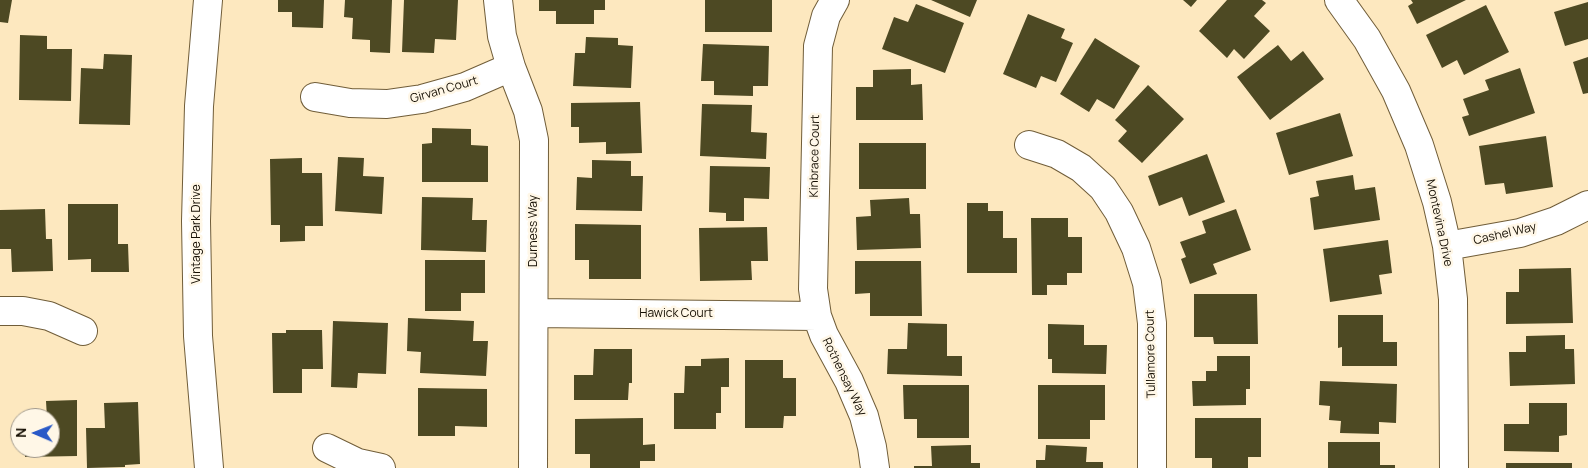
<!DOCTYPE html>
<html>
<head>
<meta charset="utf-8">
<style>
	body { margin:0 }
	#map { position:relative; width:1588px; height:468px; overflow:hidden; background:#fde8bf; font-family:Manrope,sans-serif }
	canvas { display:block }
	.north { position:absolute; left:10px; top:408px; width:50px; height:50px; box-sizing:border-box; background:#fff7e7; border:1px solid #a29a8c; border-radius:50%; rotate:271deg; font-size:14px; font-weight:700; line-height:20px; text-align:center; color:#160f03 }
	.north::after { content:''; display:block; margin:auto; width:18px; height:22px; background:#2959c7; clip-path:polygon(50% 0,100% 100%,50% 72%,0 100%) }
</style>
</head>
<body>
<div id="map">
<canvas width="1588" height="468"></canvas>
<div class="north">N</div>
</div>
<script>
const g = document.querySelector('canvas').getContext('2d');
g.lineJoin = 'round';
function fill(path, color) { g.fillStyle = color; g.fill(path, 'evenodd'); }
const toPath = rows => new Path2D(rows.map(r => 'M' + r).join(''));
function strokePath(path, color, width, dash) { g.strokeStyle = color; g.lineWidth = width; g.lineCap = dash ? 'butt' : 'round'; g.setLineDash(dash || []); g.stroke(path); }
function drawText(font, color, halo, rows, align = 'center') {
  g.font = font + ' Manrope,sans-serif'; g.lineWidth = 5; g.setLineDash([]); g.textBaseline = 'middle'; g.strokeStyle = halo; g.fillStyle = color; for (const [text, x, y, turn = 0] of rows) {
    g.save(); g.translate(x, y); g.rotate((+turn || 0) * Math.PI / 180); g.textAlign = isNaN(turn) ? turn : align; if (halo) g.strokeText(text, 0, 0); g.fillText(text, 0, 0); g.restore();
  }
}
fill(toPath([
	[0,0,12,0,8,23,0,22],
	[278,0,324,0,323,28,292,27,292,12,278,12],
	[345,0,392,0,390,53,370,52,370,40,352,39,353,18,344,17],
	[404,0,458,0,456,40,435,39,434,53,402,52],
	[539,0,605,0,605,10,594,10,594,24,556,24,556,11,539,11],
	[705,0,772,0,772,32,705,32],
	[931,0,977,0,970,17],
	[1183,0,1197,0,1191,7],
	[1227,0,1262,0,1266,3,1254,16,1270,31,1244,59,1234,49,1227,58,1199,31],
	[1411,0,1466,0,1417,24,1408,6,1413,3],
	[1588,2,1588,39,1565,46,1554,12],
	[916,4,964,23,945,73,882,49,894,17,908,22],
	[1486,5,1509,52,1464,75,1457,60,1442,68,1426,35],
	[1028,14,1065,29,1061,38,1073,43,1056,82,1041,76,1036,88,1003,74],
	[20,35,47,36,47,49,72,49,71,101,19,100],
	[586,37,618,38,618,45,633,46,631,88,573,86,575,53,585,53],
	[1095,38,1140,66,1114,109,1097,99,1089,112,1060,94],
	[703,44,769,46,768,86,753,86,753,96,714,95,714,81,701,81],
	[1278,45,1291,61,1303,51,1324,79,1270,120,1237,77],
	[104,54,132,55,130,125,79,124,81,68,103,69],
	[1588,57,1588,93,1583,94,1573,62],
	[1520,68,1535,113,1469,136,1462,117,1469,115,1463,99,1489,90,1485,80],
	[911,69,911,85,922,84,923,120,856,120,856,87,873,87,873,70],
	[1148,85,1184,119,1142,163,1118,141,1127,131,1115,120],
	[640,102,642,153,606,154,606,142,579,143,579,127,571,127,571,103],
	[702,104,752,105,751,132,767,133,766,159,700,156],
	[1340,113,1353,156,1289,175,1276,133],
	[432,128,471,129,471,145,488,146,488,182,422,182,422,144,432,143],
	[1546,136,1553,187,1506,194,1504,183,1485,185,1479,146],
	[859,143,926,143,926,189,859,189],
	[1207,154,1225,202,1189,216,1182,197,1159,206,1148,176],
	[338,157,364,158,363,176,384,177,382,214,335,211],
	[302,158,302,173,322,173,323,226,305,226,305,241,280,242,280,225,271,225,270,159],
	[592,160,631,161,631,176,643,176,642,211,576,210,577,177,592,178],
	[710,166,770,167,769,199,744,198,744,221,726,221,726,213,709,212],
	[1353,175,1355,190,1375,187,1380,220,1314,230,1310,198,1319,196,1316,181],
	[422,197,473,198,472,220,487,220,486,252,421,250],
	[909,198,910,214,920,214,921,248,857,250,856,217,871,216,870,200],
	[967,203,988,203,988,211,1003,211,1003,238,1017,238,1017,273,967,273],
	[68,204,118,204,118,244,128,244,129,272,91,272,91,259,68,260],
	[45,209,46,239,52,239,53,271,12,272,11,249,0,249,0,210],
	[1236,209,1251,250,1213,264,1217,274,1190,284,1181,259,1186,257,1180,242,1206,233,1202,221],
	[1031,218,1068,218,1068,237,1082,237,1082,273,1067,273,1067,285,1047,285,1047,295,1032,295],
	[575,224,641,225,641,279,589,279,589,260,575,260],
	[767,227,768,261,751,261,752,280,700,281,699,228],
	[1388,240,1392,273,1379,275,1382,294,1330,302,1323,249],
	[425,260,485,260,485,293,461,293,461,311,425,311],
	[855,261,921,261,922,316,870,316,870,293,855,294],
	[1571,268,1573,323,1506,324,1506,292,1519,292,1519,269],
	[1194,294,1257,294,1258,344,1214,344,1213,337,1194,337],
	[1338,315,1383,315,1383,342,1397,342,1397,366,1342,366,1342,347,1338,348],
	[408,318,474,321,473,341,488,341,486,376,420,373,421,352,407,351],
	[333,321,388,323,386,374,358,373,357,388,331,387],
	[908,323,947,324,947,356,962,356,962,376,887,374,888,349,907,349],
	[1048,324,1084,325,1084,345,1107,345,1106,374,1052,373,1052,359,1048,359],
	[286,330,322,330,323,369,302,369,302,393,273,393,272,333,286,333],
	[1565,335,1565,349,1574,349,1575,384,1510,386,1509,352,1526,352,1526,336],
	[594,349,632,349,632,383,629,383,628,400,574,400,574,375,593,375],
	[1217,356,1250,356,1250,389,1246,389,1246,405,1193,406,1192,381,1206,381,1206,371,1217,371],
	[729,358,729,387,721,387,721,413,716,413,716,429,674,429,674,393,684,393,685,366,701,366,701,359],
	[745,360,783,360,783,378,796,378,796,416,784,416,783,428,745,428],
	[1320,381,1397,384,1396,423,1379,422,1379,434,1340,433,1341,421,1329,420,1330,406,1319,405],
	[903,385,969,385,969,438,917,438,917,419,904,419],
	[1038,385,1105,385,1105,420,1090,420,1090,439,1038,439],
	[418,388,487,389,487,427,455,426,455,436,418,436],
	[77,400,77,456,25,457,25,448,50,448,50,418,47,418,46,401],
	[138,402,140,464,125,465,125,467,87,468,86,428,105,428,104,403],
	[1529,403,1567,403,1567,435,1559,436,1559,452,1504,451,1504,424,1529,424],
	[643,418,643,445,655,444,655,461,640,461,640,468,590,468,590,454,575,454,575,419],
	[1195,418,1261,418,1261,457,1248,457,1248,468,1212,468,1212,458,1195,458],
	[1328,442,1380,442,1380,465,1395,465,1395,468,1328,468],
	[971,445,971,463,980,463,980,468,914,468,914,466,932,466,931,446],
	[1046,445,1087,447,1086,462,1103,462,1103,468,1036,468,1036,460,1045,460],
	[1506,463,1572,463,1572,468,1506,468]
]), '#4d4923');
const minor = toPath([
	[498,0,502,36,511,67,528,111,534,140,533,468],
	[835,0,826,16,818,46,813,289,817,316,824,335,849,381,864,416,872,447,875,468],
	[1339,0,1367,39,1396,91,1419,145,1437,202,1447,246,1453,299,1454,468],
	[315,97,350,103,387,104,422,99,465,87,511,67],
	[1029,145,1057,154,1081,168,1103,188,1119,212,1136,248,1147,283,1152,323,1152,468],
	[1447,246,1520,233,1556,221,1588,205],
	[0,311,23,311,49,316,83,331],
	[534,313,817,316],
	[327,448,358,463,381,468]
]);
const tertiary = toPath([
	[208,0,199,106,196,221,198,336,209,468]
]);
strokePath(minor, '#705d39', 30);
strokePath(tertiary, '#705d39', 30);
strokePath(minor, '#fff', 28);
strokePath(tertiary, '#fff', 28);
drawText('12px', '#160f03', '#fff7e7', [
	["Girvan Court",444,90,-16],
	["Kinbrace Court",815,156,-89],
	["Montevina Drive",1439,223,78],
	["Durness Way",534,231,-90],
	["Vintage Park Drive",197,234,-90],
	["Cashel Way",1505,234,-13],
	["Hawick Court",676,314],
	["Tullamore Court",1151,354,-91],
	["Rothensay Way",844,377,64]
]);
</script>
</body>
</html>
